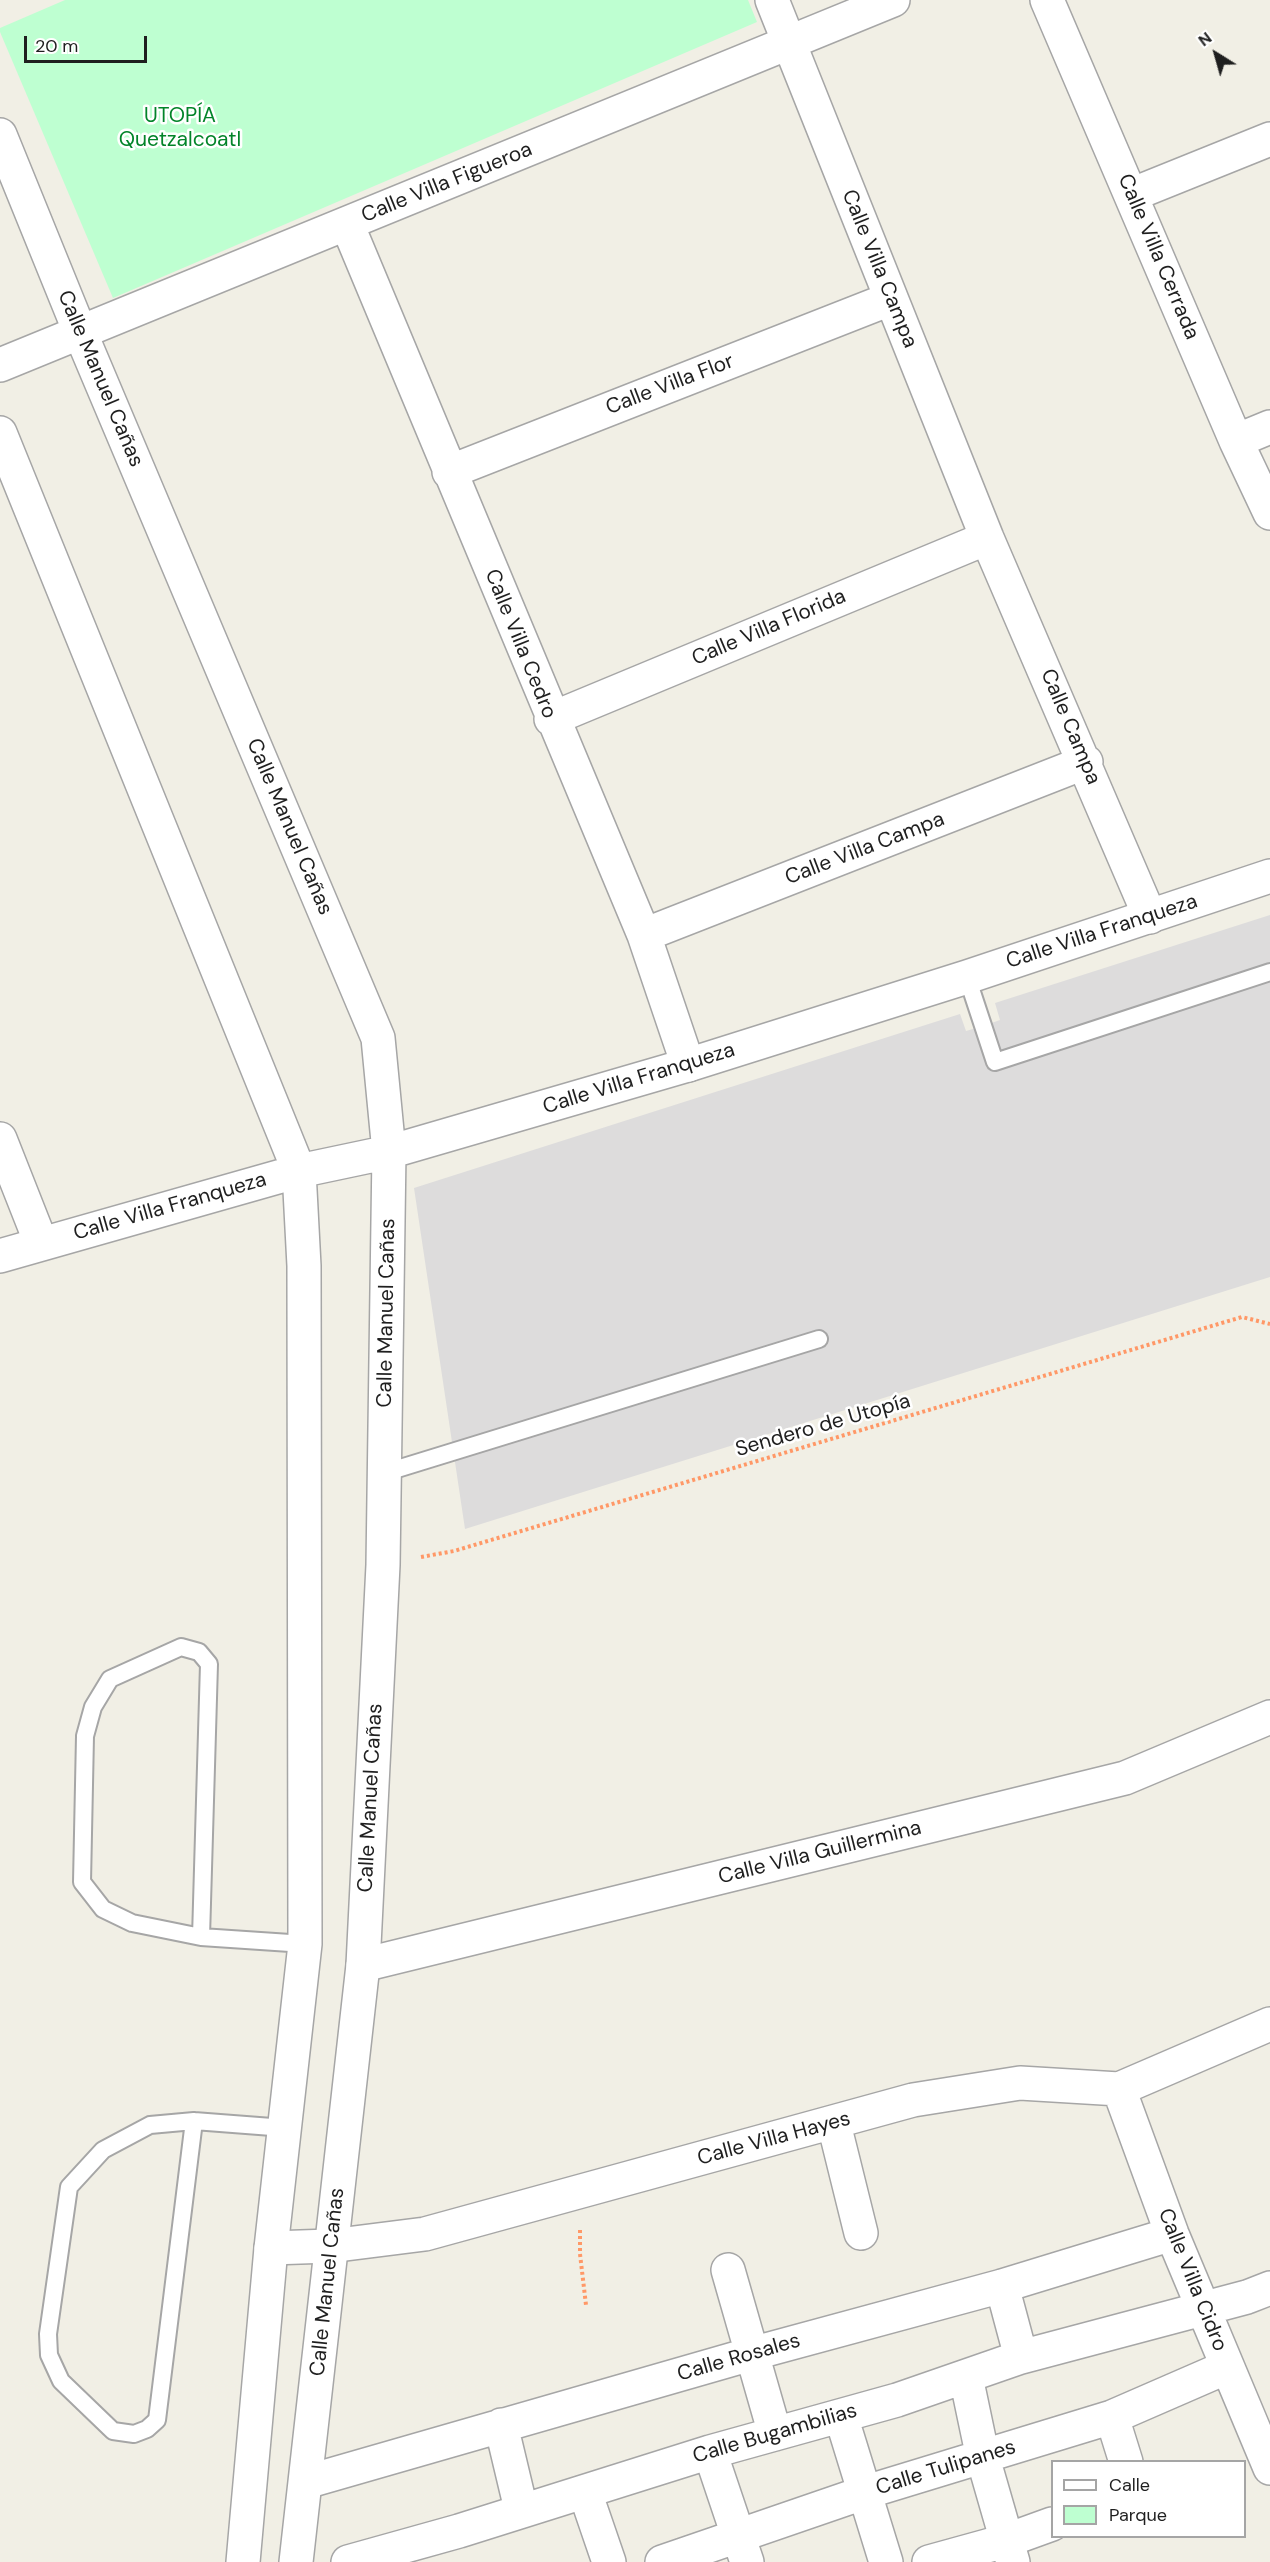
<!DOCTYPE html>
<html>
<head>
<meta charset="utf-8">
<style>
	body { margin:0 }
	#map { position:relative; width:1270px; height:2562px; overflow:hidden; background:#f1efe5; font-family:"DM Sans",sans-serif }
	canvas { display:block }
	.legend { position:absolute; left:1051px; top:2460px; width:195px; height:78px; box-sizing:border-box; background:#fff; border:2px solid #a5a5a5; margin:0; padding:8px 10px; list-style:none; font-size:18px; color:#1f1f1f }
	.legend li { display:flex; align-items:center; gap:12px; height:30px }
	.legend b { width:30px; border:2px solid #a5a5a5 }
	.north { position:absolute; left:1186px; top:24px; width:60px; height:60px; -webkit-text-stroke:4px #fff; paint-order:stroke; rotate:323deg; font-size:16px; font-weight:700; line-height:24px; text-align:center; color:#1f1f1f }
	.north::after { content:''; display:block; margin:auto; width:21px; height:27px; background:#1f1f1f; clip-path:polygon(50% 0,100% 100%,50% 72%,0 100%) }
	.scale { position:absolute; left:24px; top:36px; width:123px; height:27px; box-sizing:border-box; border:3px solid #1f1f1f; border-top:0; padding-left:8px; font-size:18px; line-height:21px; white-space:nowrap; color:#1f1f1f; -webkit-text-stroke:4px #fff; paint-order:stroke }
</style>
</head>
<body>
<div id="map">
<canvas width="1270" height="2562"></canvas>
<ul class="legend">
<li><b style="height:8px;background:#fff"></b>Calle</li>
<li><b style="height:16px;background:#beffd1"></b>Parque</li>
</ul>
<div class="north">N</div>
<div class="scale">20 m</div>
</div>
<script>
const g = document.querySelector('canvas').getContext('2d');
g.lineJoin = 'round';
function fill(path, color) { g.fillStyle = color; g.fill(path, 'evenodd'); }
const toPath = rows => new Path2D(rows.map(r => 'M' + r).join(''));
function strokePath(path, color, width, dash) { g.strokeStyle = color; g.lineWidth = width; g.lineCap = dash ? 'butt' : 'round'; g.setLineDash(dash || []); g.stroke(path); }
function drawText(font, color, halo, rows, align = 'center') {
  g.font = font + ' "DM Sans",sans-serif'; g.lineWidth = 5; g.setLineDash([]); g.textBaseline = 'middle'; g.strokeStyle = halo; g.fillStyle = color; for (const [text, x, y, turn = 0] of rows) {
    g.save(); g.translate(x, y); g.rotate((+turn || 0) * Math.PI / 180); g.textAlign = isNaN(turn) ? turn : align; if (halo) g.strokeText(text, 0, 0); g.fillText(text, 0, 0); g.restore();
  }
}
fill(toPath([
	[1270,915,1270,1277,465,1529,414,1188,960,1014,966,1031,983,1026,1000,1020,995,1003]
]), '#dddcdc');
fill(toPath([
	[65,0,748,0,757,22,113,298,0,32,0,28]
]), '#beffd1');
const service = toPath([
	[967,977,995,1062,1270,972],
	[384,1473,819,1339],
	[201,1937,209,1664,199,1652,181,1647,110,1679,93,1707,85,1736,82,1882,103,1909,132,1923,201,1937,305,1944],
	[194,2121,157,2420,147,2429,134,2434,113,2431,61,2381,49,2355,48,2334,69,2187,103,2150,150,2125,194,2121,285,2128]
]);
const minor = toPath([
	[772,0,987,538,1150,917],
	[1047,0,1236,441,1270,513],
	[1131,195,1270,139],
	[347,224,644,935,688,1065],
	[0,365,893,0],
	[1236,441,1270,427],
	[449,472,890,299],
	[551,719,987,538],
	[644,935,1086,762],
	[0,1139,41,1243],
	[363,1965,1125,1778,1270,1717],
	[1119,2089,1172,2234,1270,2468],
	[834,2124,861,2233],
	[271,2248,330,2246,425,2234,913,2100,1020,2083,1119,2089,1270,2024],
	[728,2270,775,2434],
	[1002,2286,1021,2357],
	[966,2377,983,2458,1013,2562],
	[841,2416,886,2562],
	[1112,2417,1126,2462],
	[501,2425,521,2509],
	[710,2452,747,2562],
	[306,2482,751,2354,1002,2286,1172,2234],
	[585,2492,609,2562],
	[348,2562,459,2531,710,2452,897,2400,1021,2357,1247,2297,1270,2288],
	[662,2562,863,2493,1112,2417,1227,2367],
	[929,2562,1005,2541,1052,2524]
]);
const tertiary = toPath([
	[0,135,80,332,378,1038,389,1152,383,1565,363,1965,296,2562],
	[0,433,299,1171,304,1266,305,1944,271,2248,243,2562],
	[0,1256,299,1171,389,1152,688,1065,967,977,1270,876]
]);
strokePath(service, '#a6a6a6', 20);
strokePath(minor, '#a6a6a6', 36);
strokePath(tertiary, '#a6a6a6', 36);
strokePath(toPath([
	[421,1557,454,1551,1242,1317,1270,1324],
	[580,2230,580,2254,586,2305]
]), '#ff9867', 4, [3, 3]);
strokePath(service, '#fff', 16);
strokePath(minor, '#fff', 33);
strokePath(tertiary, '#fff', 33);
drawText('21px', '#028429', '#fff', [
	["UTOPÍA",180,116],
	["Quetzalcoatl",180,140]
]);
drawText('21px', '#1f1f1f', '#fff', [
	["Calle Villa Figueroa",447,183,-22],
	["Calle Villa Cerrada",1158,257,67],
	["Calle Villa Campa",879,269,68],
	["Calle Manuel Cañas",100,379,67],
	["Calle Villa Flor",670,385,-21],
	["Calle Villa Florida",769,628,-23],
	["Calle Villa Cedro",520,644,68],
	["Calle Campa",1070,727,67],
	["Calle Manuel Cañas",289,827,67],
	["Calle Villa Campa",865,849,-21],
	["Calle Villa Franqueza",1102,932,-18],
	["Calle Villa Franqueza",639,1079,-17],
	["Calle Villa Franqueza",170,1207,-16],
	["Calle Manuel Cañas",387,1313,-89],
	["Sendero de Utopía",823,1426,-16],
	["Calle Manuel Cañas",371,1798,-87],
	["Calle Villa Guillermina",820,1853,-14],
	["Calle Villa Hayes",774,2139,-15],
	["Calle Villa Cidro",1192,2280,68],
	["Calle Manuel Cañas",328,2282,-84],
	["Calle Rosales",739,2358,-16],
	["Calle Bugambilias",775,2434,-16],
	["Calle Tulipanes",946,2468,-17]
]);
</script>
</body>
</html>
